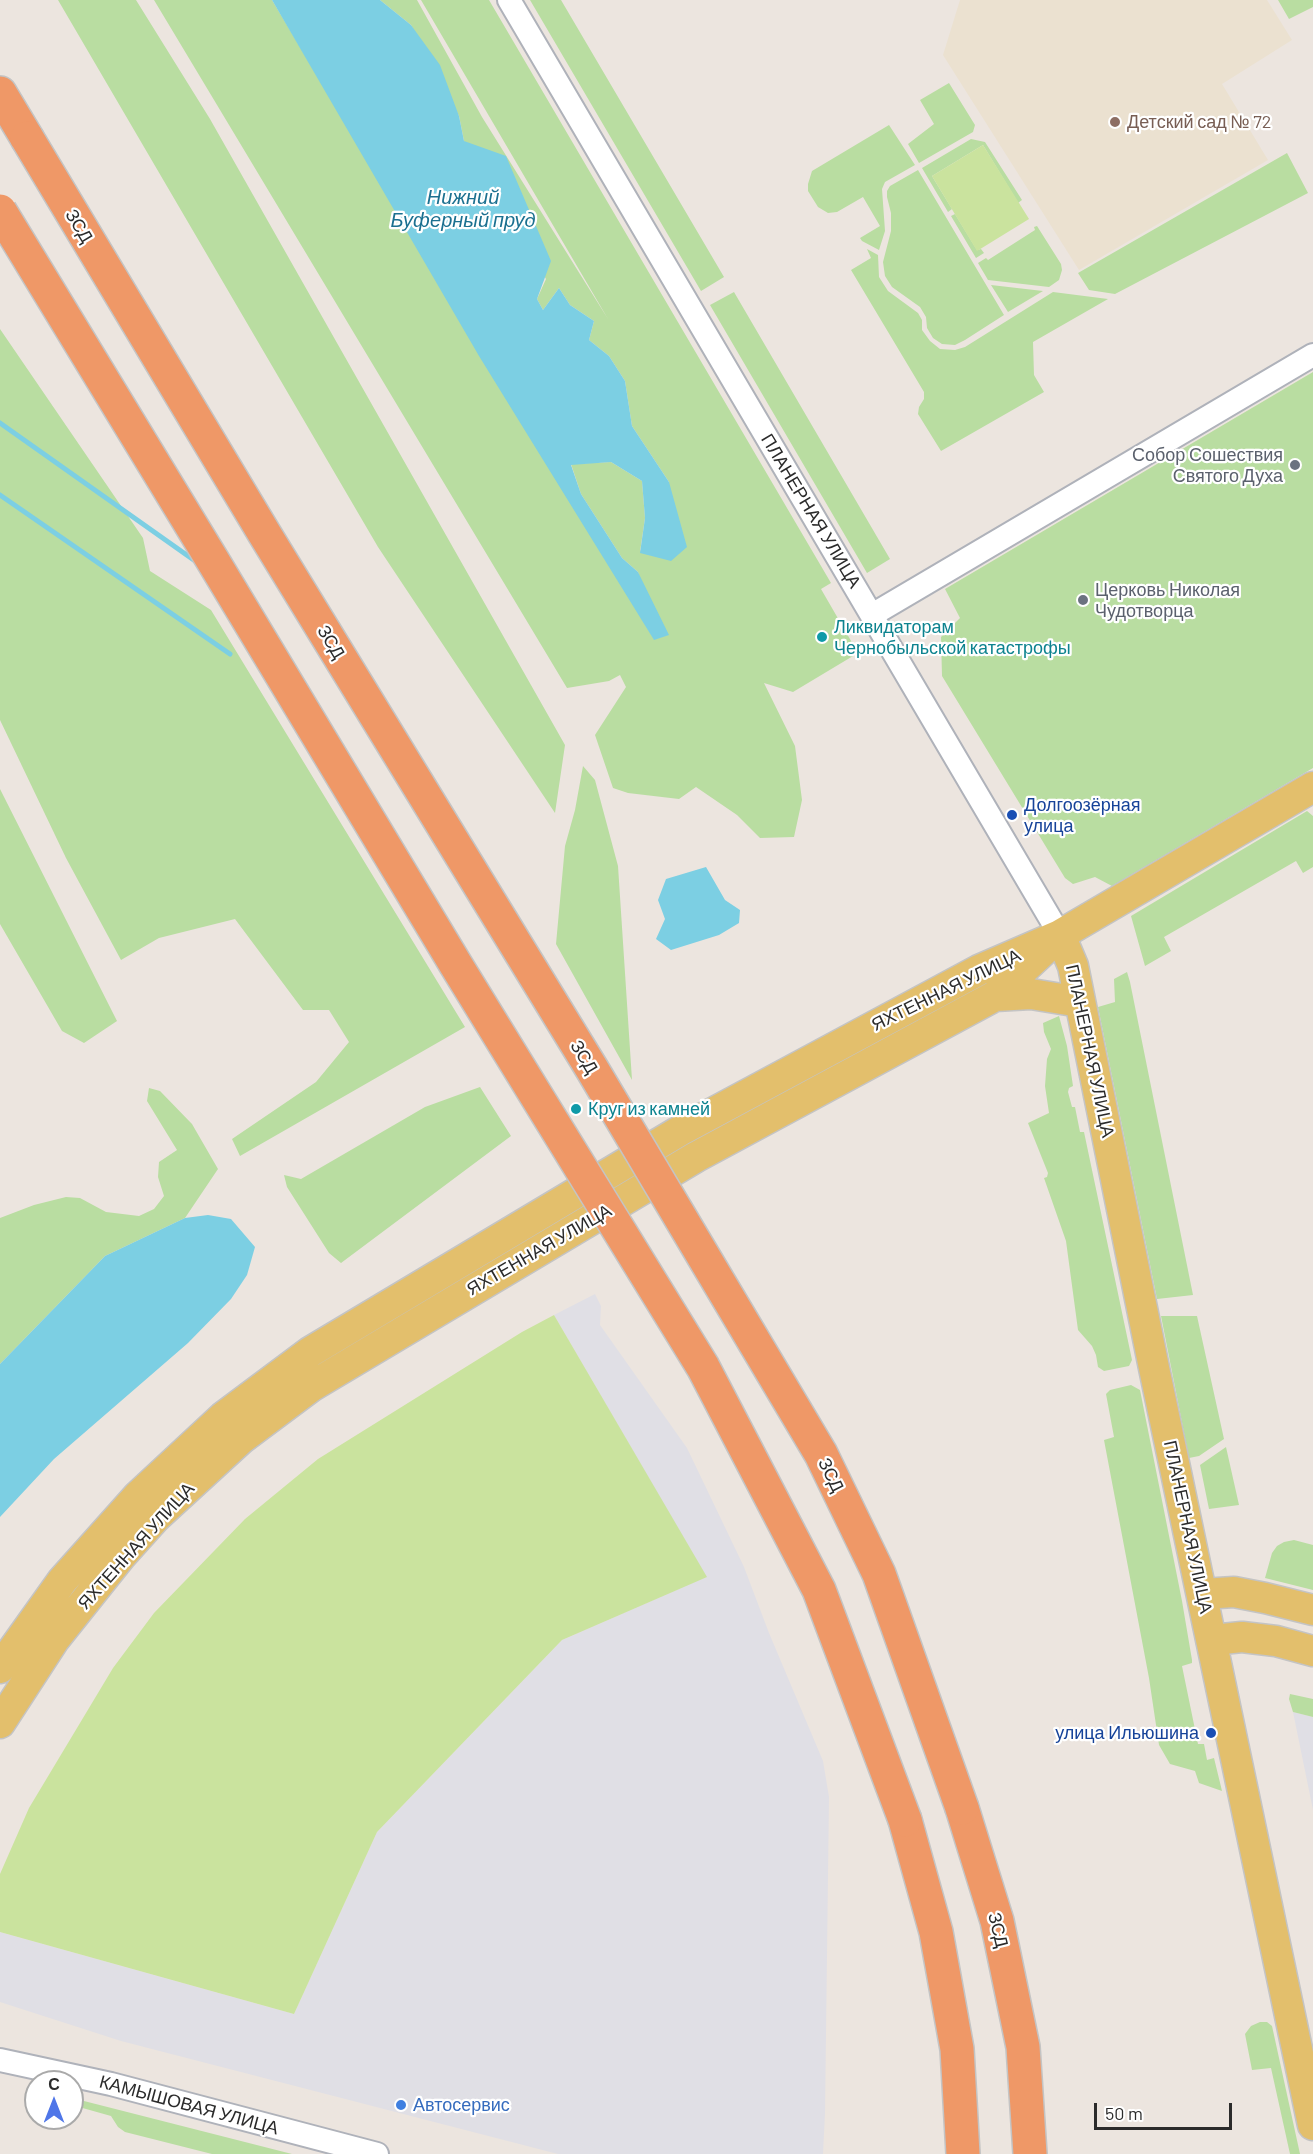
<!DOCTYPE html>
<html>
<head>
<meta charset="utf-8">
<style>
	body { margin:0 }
	#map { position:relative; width:1313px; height:2154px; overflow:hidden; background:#ece5df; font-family:Barlow,sans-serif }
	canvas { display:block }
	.north { position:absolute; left:24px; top:2070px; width:60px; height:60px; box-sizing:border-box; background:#fff; border:2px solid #aaa; border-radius:50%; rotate:0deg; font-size:16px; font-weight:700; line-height:24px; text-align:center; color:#2b2b2b }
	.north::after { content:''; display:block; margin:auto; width:21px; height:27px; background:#4f76e8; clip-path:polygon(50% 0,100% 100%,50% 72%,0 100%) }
	.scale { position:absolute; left:1094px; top:2103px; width:138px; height:27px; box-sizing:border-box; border:3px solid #2b2b2b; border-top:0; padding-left:8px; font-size:18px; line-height:21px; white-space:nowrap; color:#2b2b2b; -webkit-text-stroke:4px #fff; paint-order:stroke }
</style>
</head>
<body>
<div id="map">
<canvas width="1313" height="2154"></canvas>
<div class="north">С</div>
<div class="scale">50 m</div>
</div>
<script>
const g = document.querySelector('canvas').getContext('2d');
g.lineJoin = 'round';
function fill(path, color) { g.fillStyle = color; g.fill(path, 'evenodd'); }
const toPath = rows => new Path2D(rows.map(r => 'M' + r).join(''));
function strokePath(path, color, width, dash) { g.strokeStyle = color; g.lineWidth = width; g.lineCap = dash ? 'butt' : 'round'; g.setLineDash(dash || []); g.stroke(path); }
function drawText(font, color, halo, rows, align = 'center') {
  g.font = font + ' Barlow,sans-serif'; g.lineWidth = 4.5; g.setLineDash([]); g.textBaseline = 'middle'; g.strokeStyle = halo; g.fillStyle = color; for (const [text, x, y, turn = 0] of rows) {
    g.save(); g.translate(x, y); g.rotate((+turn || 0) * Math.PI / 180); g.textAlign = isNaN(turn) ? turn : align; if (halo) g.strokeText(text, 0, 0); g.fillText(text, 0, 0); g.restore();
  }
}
fill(toPath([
	[595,1294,601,1306,600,1325,687,1448,744,1567,769,1633,823,1761,829,1797,825,2113,823,2154,558,2154,121,2041,0,2002,0,1932,294,2014,377,1832,562,1640,706,1577,554,1315],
	[1293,1712,1313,1717,1313,1810]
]), '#e0dfe5');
fill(toPath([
	[960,0,1267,0,1292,40,1222,84,1268,160,1079,270,943,55]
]), '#ebe1d0');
fill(toPath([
	[58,0,136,0,210,119,565,745,555,813,378,547],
	[154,0,272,0,654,639,638,572,622,558,581,494,571,464,611,462,642,481,645,518,640,552,669,482,632,426,625,381,609,356,589,340,594,321,570,305,559,288,543,310,537,299,546,279,464,141,459,116,411,25,380,0,417,0,482,117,608,319,421,0,489,0,831,583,821,589,858,653,793,692,764,683,795,746,802,800,794,837,760,838,737,815,696,787,679,799,628,793,613,788,595,735,626,687,620,675,609,681,567,688],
	[530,0,561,0,724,277,701,291],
	[1278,0,1313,0,1313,7,1289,19],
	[949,83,975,125,973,132,919,163,908,144,934,124,920,100],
	[889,125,915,165,885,182,882,189,885,231,879,250,862,241,860,238,880,226,863,197,837,212,828,213,818,207,808,191,808,184,812,171],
	[971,139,985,142,1022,200,1018,203,983,145,932,176,952,209,948,212,922,168],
	[1287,153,1308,193,1115,294,1089,290,1078,273],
	[918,170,1004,315,965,340,955,345,942,344,933,338,927,328,926,317,920,307,892,287,885,276,883,262,891,231,891,213,887,197,887,191,890,186],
	[955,214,977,250,981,249,984,253,976,258,951,216],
	[1037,226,1061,264,1062,270,1059,280,1049,287,988,280,978,263,986,258,988,260,1035,230,1034,227],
	[867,249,878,255,879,277,888,291,918,313,922,320,922,330,930,341,940,349,955,350,965,347,1053,292,1108,299,1033,342,1034,375,1044,392,941,451,918,414,919,407,924,399,924,392,851,270,871,258],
	[991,285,1043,291,1008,312],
	[734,292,890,559,867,573,710,305],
	[0,329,143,538,150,571,211,610,465,1027,240,1156,232,1139,316,1082,349,1042,329,1010,303,1010,235,919,159,938,121,960,66,858,0,720],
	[1313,372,1313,768,1112,886,1095,877,1073,884,1065,878,942,676,941,637,960,618,945,589],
	[583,766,595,780,618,866,632,1080,556,944,565,846,575,810],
	[0,789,117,1021,84,1043,62,1031,0,924],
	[1307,811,1313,816,1313,867,1303,873,1296,861,1164,937,1171,951,1145,966,1131,916],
	[1127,972,1130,982,1193,1295,1157,1299,1098,1007,1115,1002,1114,979],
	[1059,1016,1067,1046,1073,1086,1069,1088,1068,1092,1072,1107,1075,1107,1080,1132,1084,1132,1132,1360,1129,1366,1104,1371,1098,1367,1096,1355,1092,1346,1078,1330,1066,1241,1044,1178,1047,1177,1048,1173,1028,1123,1049,1113,1045,1086,1047,1059,1051,1049,1044,1032,1043,1023],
	[480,1087,511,1136,341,1263,329,1253,287,1187,284,1175,301,1179,425,1107],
	[149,1088,160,1091,192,1124,218,1169,185,1218,105,1256,0,1364,0,1218,34,1205,66,1197,80,1198,106,1212,139,1216,154,1209,164,1196,158,1177,159,1162,177,1150,147,1101],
	[1161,1316,1197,1316,1224,1439,1199,1456,1189,1458],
	[1131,1385,1140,1390,1182,1601,1192,1660,1192,1663,1182,1666,1198,1744,1204,1744,1207,1760,1214,1758,1222,1791,1199,1783,1195,1771,1170,1764,1159,1745,1149,1678,1104,1440,1114,1437,1106,1394,1110,1390],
	[1226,1447,1239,1505,1209,1509,1200,1465],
	[1294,1540,1313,1545,1313,1590,1265,1578,1272,1553,1277,1546,1284,1542],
	[1290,1694,1313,1699,1313,1717,1293,1712,1289,1699],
	[1260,2022,1267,2022,1272,2026,1300,2154,1290,2154,1271,2068,1252,2070,1245,2034,1251,2026],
	[80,2100,292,2154,212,2154,125,2132,118,2127,111,2116,79,2107]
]), '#b9dda1');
fill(toPath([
	[983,145,1029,219,977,251,932,176],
	[554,1315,707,1577,562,1640,377,1832,294,2014,0,1932,0,1874,29,1808,113,1668,154,1613,245,1519,318,1459,522,1332]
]), '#cae39e');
fill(toPath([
	[272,0,380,0,411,25,440,65,459,116,464,141,506,156,551,261,537,299,543,310,559,288,570,305,594,321,589,340,609,356,625,381,632,426,669,482,687,547,671,561,640,553,645,518,642,481,611,462,571,465,581,494,622,558,638,572,669,635,654,640,479,356],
	[706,867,725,900,740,910,739,923,719,935,671,950,656,939,665,919,658,900,666,879],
	[208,1215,231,1219,255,1247,247,1275,231,1299,188,1343,54,1459,0,1517,0,1364,105,1256,185,1218]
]), '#7ccfe3');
strokePath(toPath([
	[0,423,198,563],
	[0,495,230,654]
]), '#7ccfe3', 5);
const minor = toPath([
	[509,0,1060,935],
	[872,615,1313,355],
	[0,2060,111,2084,377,2154]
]);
const major = toPath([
	[1060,935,1073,966,1154,1368,1313,2125],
	[995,996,1031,994,1080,1002],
	[1202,1594,1234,1592,1265,1598,1313,1610],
	[1212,1640,1242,1637,1276,1641,1313,1651],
	[0,1668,62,1581,138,1496,223,1417,310,1352,683,1129,979,970,1060,935,1313,787],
	[0,1723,54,1640,121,1556,156,1517,241,1439,312,1386,696,1157,995,996,1045,949]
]);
const highway = toPath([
	[0,93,27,138],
	[962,1808,997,1921,1023,2047,1030,2154],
	[905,1820,936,1932,957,2049,963,2154]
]);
strokePath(minor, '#afb2ba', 26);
strokePath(major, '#c4c4c4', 33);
strokePath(highway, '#c4c4c4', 36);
strokePath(minor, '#fff', 22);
strokePath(major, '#e3bf6c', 30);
strokePath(highway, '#ef9867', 33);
const highwayBridge = toPath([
	[27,138,264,533,592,1069,821,1454,879,1574,962,1808],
	[0,211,213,561,456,965,703,1367,819,1590,905,1820]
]);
strokePath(highwayBridge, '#c4c4c4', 36, []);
strokePath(highwayBridge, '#ef9867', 33);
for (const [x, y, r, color] of [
	[1115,122,6,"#8d6e63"],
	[1295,465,6,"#6b7280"],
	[1083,600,6,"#6b7280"],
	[822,637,6,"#0f9aa8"],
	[1012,815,6,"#1a4fb4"],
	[576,1109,6,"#0f9aa8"],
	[1211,1733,6,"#1a4fb4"],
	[401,2105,6,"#3f7fe0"]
]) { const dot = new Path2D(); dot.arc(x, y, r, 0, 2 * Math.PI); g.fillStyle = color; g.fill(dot); strokePath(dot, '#fff', 2); }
drawText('18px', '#785e54', '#fff', [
	["Детский сад № 72",1127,122]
], 'left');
drawText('18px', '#2b2b2b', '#fff', [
	["ЗСД",79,226,59],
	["ПЛАНЕРНАЯ УЛИЦА",811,511,59],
	["ЗСД",331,642,59],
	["ЯХТЕННАЯ УЛИЦА",946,990,-26],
	["ПЛАНЕРНАЯ УЛИЦА",1090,1051,78],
	["ЗСД",584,1057,59],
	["ЯХТЕННАЯ УЛИЦА",539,1250,-30],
	["ЗСД",831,1475,64],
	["ПЛАНЕРНАЯ УЛИЦА",1188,1527,78],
	["ЯХТЕННАЯ УЛИЦА",136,1546,-48],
	["ЗСД",998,1930,76],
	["КАМЫШОВАЯ УЛИЦА",189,2105,15]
]);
drawText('18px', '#5b616d', '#fff', [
	["Собор Сошествия",1283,455],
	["Святого Духа",1283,476],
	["Церковь Николая",1095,590,"left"],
	["Чудотворца",1095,611,"left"]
], 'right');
drawText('18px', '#0d838f', '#fff', [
	["Ликвидаторам",834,627],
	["Чернобыльской катастрофы",834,648],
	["Круг из камней",588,1109]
], 'left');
drawText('18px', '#164399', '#fff', [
	["Долгоозёрная",1024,805],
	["улица",1024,826],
	["улица Ильюшина",1199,1733,"right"]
], 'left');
drawText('18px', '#366cbe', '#fff', [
	["Автосервис",413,2105]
], 'left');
drawText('italic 20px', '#1b7090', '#fff', [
	["Нижний",463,197],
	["Буферный пруд",463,220]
]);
</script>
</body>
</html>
